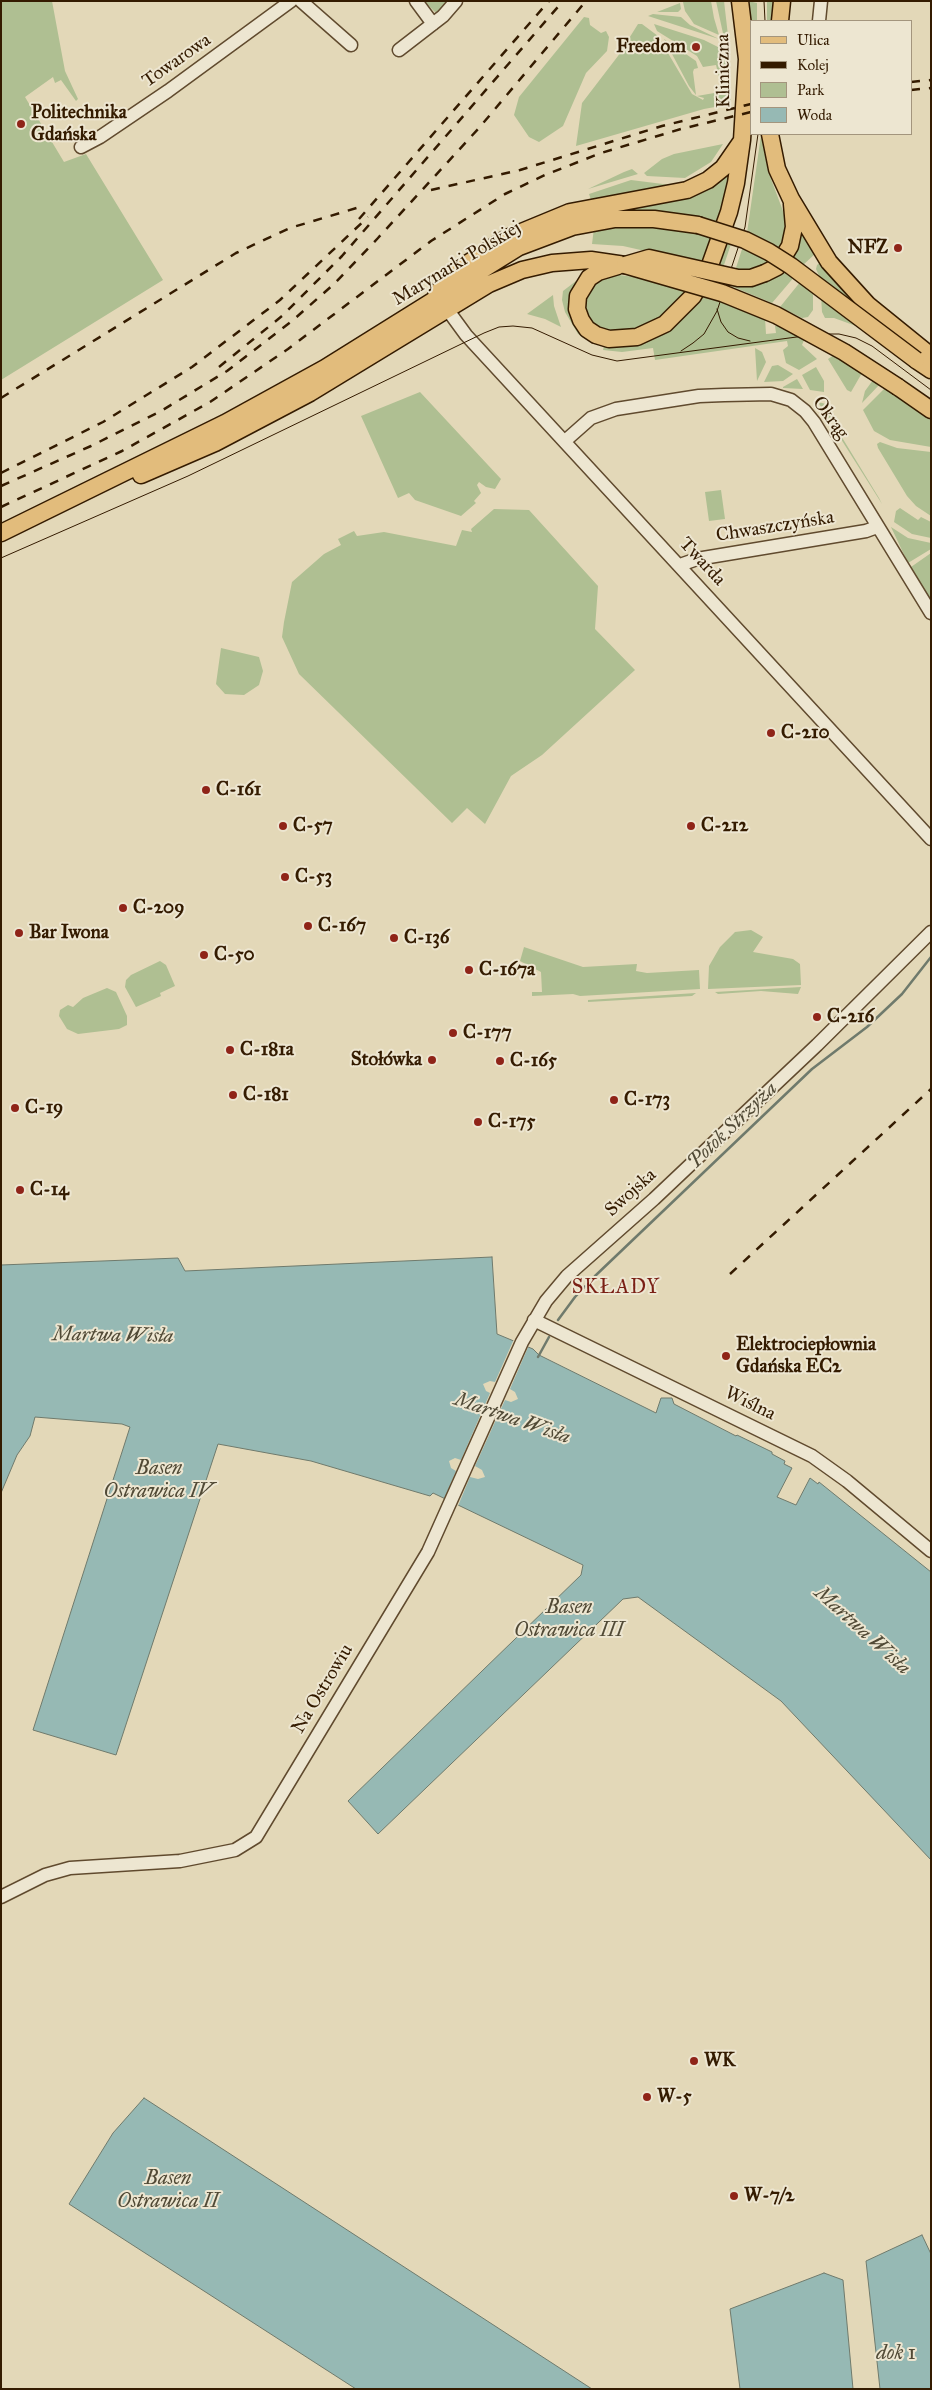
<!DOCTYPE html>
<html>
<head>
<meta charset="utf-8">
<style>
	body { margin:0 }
	#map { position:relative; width:932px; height:2390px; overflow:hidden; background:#e3d8b8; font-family:"IM FELL Great Primer",serif }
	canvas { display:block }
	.frame { position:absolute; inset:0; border:2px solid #341b00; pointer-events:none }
	.legend { position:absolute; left:750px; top:20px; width:162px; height:115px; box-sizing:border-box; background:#ede6d1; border:1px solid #a3957d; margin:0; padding:6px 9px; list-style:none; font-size:15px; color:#341b00 }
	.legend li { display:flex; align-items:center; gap:10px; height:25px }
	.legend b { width:25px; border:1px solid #a3957d }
</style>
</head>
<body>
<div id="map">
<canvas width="932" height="2390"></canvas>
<div class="frame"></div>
<ul class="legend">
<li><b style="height:6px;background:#e2bc7c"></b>Ulica</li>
<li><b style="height:6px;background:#341b00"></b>Kolej</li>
<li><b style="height:14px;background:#afbf92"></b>Park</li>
<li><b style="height:14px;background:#96b9b4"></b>Woda</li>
</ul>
</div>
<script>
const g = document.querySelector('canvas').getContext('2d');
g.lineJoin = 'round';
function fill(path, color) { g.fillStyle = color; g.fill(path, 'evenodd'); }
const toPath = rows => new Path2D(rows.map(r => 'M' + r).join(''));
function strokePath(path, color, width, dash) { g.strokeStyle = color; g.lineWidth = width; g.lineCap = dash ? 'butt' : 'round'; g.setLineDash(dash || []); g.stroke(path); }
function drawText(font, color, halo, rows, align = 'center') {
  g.font = font + ' "IM FELL Great Primer",serif'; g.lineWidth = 4; g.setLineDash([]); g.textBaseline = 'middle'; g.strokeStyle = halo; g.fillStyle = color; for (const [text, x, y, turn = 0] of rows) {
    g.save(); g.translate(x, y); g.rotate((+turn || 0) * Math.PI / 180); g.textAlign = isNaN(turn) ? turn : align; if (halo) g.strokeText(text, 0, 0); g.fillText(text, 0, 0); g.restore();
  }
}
fill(toPath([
	[1,1,52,1,65,71,78,99,76,101,61,80,55,83,53,77,25,97,64,162,86,154,163,280,1,380],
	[424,1,451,1,443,10,435,12],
	[711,1,714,18,719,35,694,24,685,11,683,2],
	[716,1,724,1,729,44,724,38],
	[748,1,757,3,757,21,751,21,751,23],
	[767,1,774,1,772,21,767,21],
	[680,3,681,9,678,12,657,12],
	[653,14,681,17,690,25,719,39,648,16],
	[584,17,589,18,590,25,601,33,606,31,609,37,607,51,586,73,563,126,539,142,529,137,514,115,519,97],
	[638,24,642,24,658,36,692,94,703,100,704,98,697,96,720,92,720,81,716,65,703,67,697,56,657,31,654,24,704,40,718,47,728,64,731,104,704,109,576,146,582,103,618,56],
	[664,39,696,61,698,68,694,69,693,72,696,95,689,86],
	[761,135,768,171,786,219,787,227,780,251,747,233],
	[723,144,711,162,685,178,647,176,644,173,662,159,674,154],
	[735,161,720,223,701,218,620,213,617,208,655,202],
	[632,169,638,174,588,189,624,172],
	[631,180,671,185,591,200,589,194],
	[640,224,715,236,703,264,623,246,592,244,594,228],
	[801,225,816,253,802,266,792,258],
	[727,239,732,241,723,268,715,267],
	[743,246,773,261,751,271,735,271],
	[822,261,877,320,821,280,816,269,817,265],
	[784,268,795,276,772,303,731,286,732,283],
	[612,274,634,277,689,291,662,318,630,331,604,332,588,321,583,305,591,283],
	[576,281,578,282,573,290,571,307,616,345,701,295,765,318,766,334,776,333,775,326,780,325,805,338,802,345,817,359,799,370,786,363,783,350,788,346,787,341,655,360,653,348,622,352,603,350,604,346,578,334,565,312,562,300,563,291],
	[801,281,813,290,813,310,808,317,802,318,780,307],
	[553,295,554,306,561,327,545,319,527,314],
	[821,296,867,330,834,318,825,318,822,312],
	[755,348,762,352,766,362,757,381],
	[834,355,862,373,851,392,847,390,828,359],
	[778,365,793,374,783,381,764,382,772,366],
	[816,367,824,381,824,392,810,390,802,375],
	[797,379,803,389,783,388,783,387],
	[873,380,880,384,862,403,865,391],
	[885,388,931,420,931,447,890,440,874,431,863,410],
	[420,392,501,479,495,489,486,487,479,482,477,485,481,493,474,501,476,503,461,516,415,500,409,493,398,498,361,416],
	[818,402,826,404,833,421,831,423],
	[835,426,879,498,882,504,834,428],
	[880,442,897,448,931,452,931,516,916,506,907,496,878,448,877,444],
	[721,490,725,519,709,521,705,492],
	[900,508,918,520,921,517,931,522,931,538,912,534,894,522,896,511],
	[494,509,529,510,598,586,595,629,635,670,542,755,511,776,485,824,467,808,452,823,299,674,282,637,284,622,292,582,324,554,341,545,338,539,354,531,357,536,384,532,456,546,462,530,472,532,471,529],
	[891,527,908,538,931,543,931,549,908,563],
	[931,553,931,603,911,571,913,570,911,567],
	[221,648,259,657,263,671,259,685,244,695,225,694,216,684],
	[751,930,763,937,753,952,793,959,800,964,801,985,708,989,709,966,720,947,735,932],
	[524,947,583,967,637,964,636,971,647,973,699,970,700,989,580,996,573,994,532,996,532,992,542,992,541,972,520,961],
	[160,961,166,965,175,986,160,993,161,996,136,1007,125,987,126,980,131,975],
	[801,987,798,994,761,991,718,994,715,992],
	[107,988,116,992,127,1016,127,1025,119,1029,78,1034,67,1029,59,1016,60,1010,68,1005,73,1007,83,998],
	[696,993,692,996,588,1002,588,1000]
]), '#afbf92');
const water = toPath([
	[492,1257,497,1334,533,1349,539,1355,656,1413,661,1398,672,1398,674,1404,736,1436,737,1435,772,1452,772,1454,785,1461,784,1464,792,1468,777,1497,796,1505,810,1478,818,1484,819,1482,931,1572,931,1860,781,1701,638,1597,623,1599,378,1834,348,1801,581,1575,583,1565,433,1493,430,1496,311,1461,218,1444,116,1755,33,1730,130,1427,122,1424,35,1417,30,1436,17,1455,1,1493,1,1265,178,1258,185,1271,492,1257],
	[144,2098,592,2389,356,2389,69,2204,113,2133,144,2098],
	[922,2235,931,2254,931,2389,880,2389,866,2261,922,2235],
	[824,2273,843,2280,853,2389,740,2389,730,2309,824,2273]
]);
fill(water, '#96b9b4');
strokePath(water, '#6f7a6c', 1);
fill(toPath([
	[514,1339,529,1345,510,1389,515,1392,518,1399,511,1402,505,1400,475,1466,482,1470,485,1477,478,1479,470,1477,458,1506,444,1499,456,1471,451,1468,449,1461,455,1458,461,1460,490,1393,486,1391,483,1384,490,1381,495,1382]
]), '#e3d8b8');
strokePath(toPath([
	[558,1320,575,1297,595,1276,812,1069,867,1027,902,994,931,957],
	[538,1357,549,1337]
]), '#6f7a6c', 2.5);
const minor = toPath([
	[301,1,351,45],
	[416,1,433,24],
	[819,21,821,1],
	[399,50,443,16,456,1],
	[81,147,100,137,168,91,291,1],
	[447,309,466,335,931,839],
	[565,441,591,418,616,409,699,396,724,395,771,394,791,400,805,411,814,422,931,613],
	[680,565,697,559,866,531,877,527],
	[534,1320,812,1456,847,1481,931,1551],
	[1,1897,45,1875,70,1868,180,1861,235,1850,256,1837,428,1552,522,1342,546,1301,567,1276,654,1199,817,1045,931,932]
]);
const major = toPath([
	[780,21,782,1],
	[770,134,777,169,791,199,829,262,868,305,931,356],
	[618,266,598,272,589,278,578,296,577,309,581,320,587,329,596,335,609,339,637,337,665,324,693,296,709,268,729,212,736,183,742,140,747,59,740,1],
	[765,273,777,267,790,246,794,227,792,204],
	[436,296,448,276,507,238,570,212,687,190,708,180,723,168,741,142],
	[916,360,931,370],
	[898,387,931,410],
	[141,475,215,443,310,393,489,284,522,270,552,263,591,260,625,265],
	[1,533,225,423,325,368,519,247,572,227,615,219,654,219,698,225]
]);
strokePath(minor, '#604a2e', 15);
strokePath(major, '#341b00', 19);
strokePath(minor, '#ede6d1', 12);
strokePath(major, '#e2bc7c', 16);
strokePath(toPath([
	[764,1,765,21],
	[717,309,721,322,728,332,738,338,750,341],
	[681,351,693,343,704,334,717,311,745,227,758,134],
	[1,558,188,476,484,333,499,327,513,326,532,328,592,355,617,361,819,334,839,334,856,338,872,346,931,390]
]), '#341b00', 1);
strokePath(toPath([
	[911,82,931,80],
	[911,90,931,88],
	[431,190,520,170,662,126,751,104],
	[359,219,549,1],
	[219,367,282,316,342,256,563,1],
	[1,398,236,253,290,228,360,207],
	[1,473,103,422,192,367,280,300,368,217],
	[1,486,91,446,161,411,227,371,292,321,334,284,378,238,479,128,586,1],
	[1,507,122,451,210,402,288,349,431,241,505,194,545,175,601,153,681,129,751,112],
	[730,1274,931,1089]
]), '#341b00', 2.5, [9, 9]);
const majorBridge = toPath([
	[698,225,745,240,769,252,791,266,916,360],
	[625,265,722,293,776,315,844,352,898,387],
	[625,265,649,258,738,278,751,278,765,273]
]);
strokePath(majorBridge, '#341b00', 19, []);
strokePath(majorBridge, '#e2bc7c', 16);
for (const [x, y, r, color] of [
	[696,47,5,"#8f2418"],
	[21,124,5,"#8f2418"],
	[898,248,5,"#8f2418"],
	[771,733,5,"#8f2418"],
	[206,790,5,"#8f2418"],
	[283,826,5,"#8f2418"],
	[691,826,5,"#8f2418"],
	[285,877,5,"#8f2418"],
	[123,908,5,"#8f2418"],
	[308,926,5,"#8f2418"],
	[19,933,5,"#8f2418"],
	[394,938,5,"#8f2418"],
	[204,955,5,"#8f2418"],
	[469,970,5,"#8f2418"],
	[817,1017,5,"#8f2418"],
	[453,1033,5,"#8f2418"],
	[230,1050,5,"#8f2418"],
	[432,1060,5,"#8f2418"],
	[500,1061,5,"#8f2418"],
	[233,1095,5,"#8f2418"],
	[614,1100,5,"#8f2418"],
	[15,1108,5,"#8f2418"],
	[478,1122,5,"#8f2418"],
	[20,1190,5,"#8f2418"],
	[726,1356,5,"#8f2418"],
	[694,2061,5,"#8f2418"],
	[647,2097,5,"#8f2418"],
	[734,2196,5,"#8f2418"]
]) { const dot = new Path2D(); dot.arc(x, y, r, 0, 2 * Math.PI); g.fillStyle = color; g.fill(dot); strokePath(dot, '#ede6d1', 2); }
drawText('bold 19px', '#341b00', '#ede6d1', [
	["Freedom",686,47,"right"],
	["Politechnika",31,113],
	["Gdańska",31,135],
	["NFZ",888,248,"right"],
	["C-210",781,733],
	["C-161",216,790],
	["C-57",293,826],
	["C-212",701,826],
	["C-53",295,877],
	["C-209",133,908],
	["C-167",318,926],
	["Bar Iwona",29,933],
	["C-136",404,938],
	["C-50",214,955],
	["C-167a",479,970],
	["C-216",827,1017],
	["C-177",463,1033],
	["C-181a",240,1050],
	["Stołówka",422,1060,"right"],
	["C-165",510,1061],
	["C-181",243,1095],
	["C-173",624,1100],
	["C-19",25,1108],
	["C-175",488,1122],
	["C-14",30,1190],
	["Elektrociepłownia",736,1345],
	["Gdańska EC2",736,1367],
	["WK",704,2061],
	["W-5",657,2097],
	["W-7/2",744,2196]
], 'left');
drawText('19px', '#341b00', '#ede6d1', [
	["Towarowa",177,61,-35],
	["Kliniczna",724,71,-91],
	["Marynarki Polskiej",457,264,-31],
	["Okrąg",830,418,54],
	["Chwaszczyńska",775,527,-9],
	["Twarda",702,562,47],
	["Swojska",631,1193,-42],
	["Wiślna",750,1404,26],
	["Na Ostrowiu",323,1689,-59]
]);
drawText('italic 20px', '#514a36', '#ede6d1', [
	["Potok Strzyża",733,1126,-44],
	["Martwa Wisła",113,1336,1],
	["Martwa Wisła",512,1419,19],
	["Basen",159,1469],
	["Ostrawica IV",159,1492],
	["Basen",569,1608],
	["Ostrawica III",569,1631],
	["Martwa Wisła",862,1631,42],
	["Basen",168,2179],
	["Ostrawica II",168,2202],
	["dok 1",896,2354]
]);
g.letterSpacing = '1px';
drawText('20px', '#7a1f14', '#ede6d1', [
	["SKŁADY",616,1288]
]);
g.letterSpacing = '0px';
</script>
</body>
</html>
